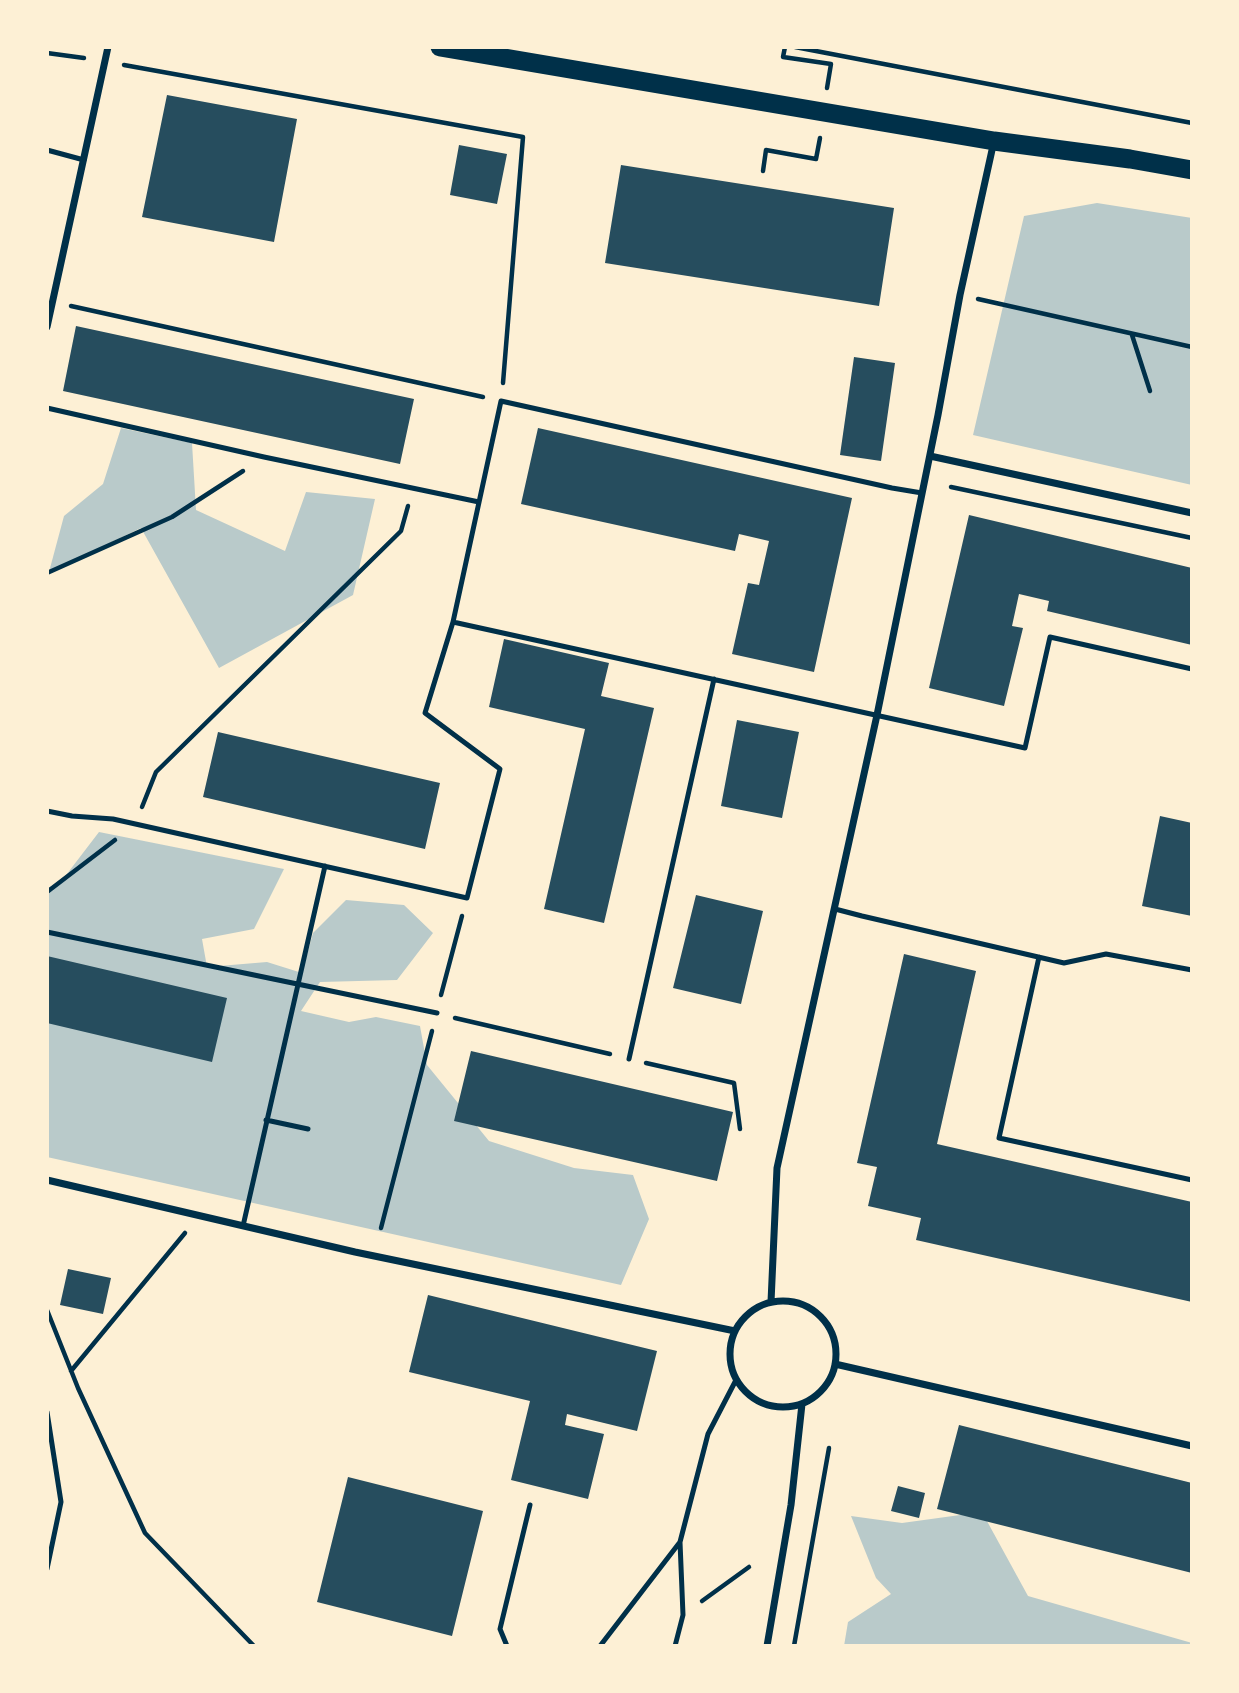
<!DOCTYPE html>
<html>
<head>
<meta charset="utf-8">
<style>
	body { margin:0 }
	#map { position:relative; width:1239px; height:1693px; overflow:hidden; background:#fdf0d5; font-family:Inter,sans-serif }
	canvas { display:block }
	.frame { position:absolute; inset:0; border:49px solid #fdf0d5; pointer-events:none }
</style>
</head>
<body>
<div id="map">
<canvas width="1239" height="1693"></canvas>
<div class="frame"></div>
</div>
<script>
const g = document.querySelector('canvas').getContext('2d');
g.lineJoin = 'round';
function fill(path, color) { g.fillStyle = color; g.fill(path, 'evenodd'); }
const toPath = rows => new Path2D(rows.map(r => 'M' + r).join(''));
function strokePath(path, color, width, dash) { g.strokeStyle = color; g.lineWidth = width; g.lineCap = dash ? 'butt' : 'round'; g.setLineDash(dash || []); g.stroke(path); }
fill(toPath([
	[1097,203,1192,218,1192,485,973,435,1024,216],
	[121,428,192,443,196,510,285,551,306,492,375,499,353,595,219,668,141,528,49,572,64,516,103,484],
	[99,832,284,869,254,929,202,939,207,967,267,962,302,973,313,933,346,900,404,905,433,933,397,980,320,982,301,1011,349,1022,376,1017,420,1026,427,1065,489,1141,574,1168,633,1175,649,1219,621,1285,47,1157,47,888,60,883],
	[982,1512,1028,1596,1192,1643,1192,1646,844,1646,848,1622,891,1594,876,1578,851,1516,902,1523]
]), '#b9caca');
fill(toPath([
	[167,95,297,119,274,242,142,217],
	[459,145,507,154,497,204,450,195],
	[621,165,894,208,879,306,605,263],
	[76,326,414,399,400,464,63,391],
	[854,357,895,363,881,461,840,455],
	[538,428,852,498,814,672,732,654,748,583,759,585,769,541,739,534,735,551,521,504],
	[969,515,1192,568,1192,645,1047,611,1049,601,1019,594,1012,626,1023,628,1004,706,929,688],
	[504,639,609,663,601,696,654,708,604,923,544,909,585,729,489,707],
	[737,720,799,732,782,818,721,806],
	[218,732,440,783,425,849,203,797],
	[1160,816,1192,823,1192,916,1142,906],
	[696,895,763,911,741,1004,673,988],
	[904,954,976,971,937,1144,1192,1202,1192,1302,916,1240,921,1218,868,1206,877,1167,857,1163],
	[47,956,227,998,212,1062,47,1023],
	[471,1051,733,1112,717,1181,454,1121],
	[68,1269,111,1278,103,1314,60,1305],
	[428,1295,657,1351,637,1431,567,1414,565,1425,604,1434,588,1499,511,1480,530,1401,409,1372],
	[959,1425,1192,1483,1192,1573,937,1509],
	[348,1477,483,1511,452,1636,317,1602],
	[898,1486,925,1493,919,1518,891,1511]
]), '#264d5e');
strokePath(toPath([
	[785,47,783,57,831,64,827,88],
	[795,47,1192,123],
	[47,53,84,58],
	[124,65,523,137,503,383],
	[763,171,766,150,816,159,820,138],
	[978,299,1192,347],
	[71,306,483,397],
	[1132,335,1150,391],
	[951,487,1192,538],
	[47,573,172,517,243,471],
	[142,807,156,772,401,531,408,506],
	[47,892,115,840],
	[441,995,462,916],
	[455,1018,610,1054],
	[646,1063,734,1083,740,1129],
	[381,1228,432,1031],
	[47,1310,78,1388,145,1533,254,1646],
	[71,1371,185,1233],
	[702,1601,749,1567],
	[794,1646,829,1448]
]), '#003049', 4.5);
strokePath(toPath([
	[47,150,84,160],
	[47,408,264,457,479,502],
	[922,493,892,488,501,401,453,622,1025,748,1050,637,1192,669],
	[47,811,72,816,113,819,467,898,500,769,425,713,453,622],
	[835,909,862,916,1064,963,1106,954,1192,970],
	[47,932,437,1013],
	[1039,957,999,1138,1192,1180],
	[629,1059,714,679],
	[266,1120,308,1129],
	[243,1226,325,866],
	[47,1412,61,1502,47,1569],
	[507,1646,500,1629,530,1505],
	[600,1646,680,1542,708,1434,736,1380],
	[675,1646,683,1615,680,1542]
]), '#003049', 5);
strokePath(toPath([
	[47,327,108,47],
	[930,456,1192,513],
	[47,1180,355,1252,735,1331],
	'730 1354a53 53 0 1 1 106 0a53 53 0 1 1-106 0Z',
	[771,1302,777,1168,877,715,938,415,960,295,994,141],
	[835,1364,1192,1446],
	[767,1646,791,1505,802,1404]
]), '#003049', 7);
strokePath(toPath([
	[440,47,994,141,1130,159,1192,170]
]), '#003049', 19);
</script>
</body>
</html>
